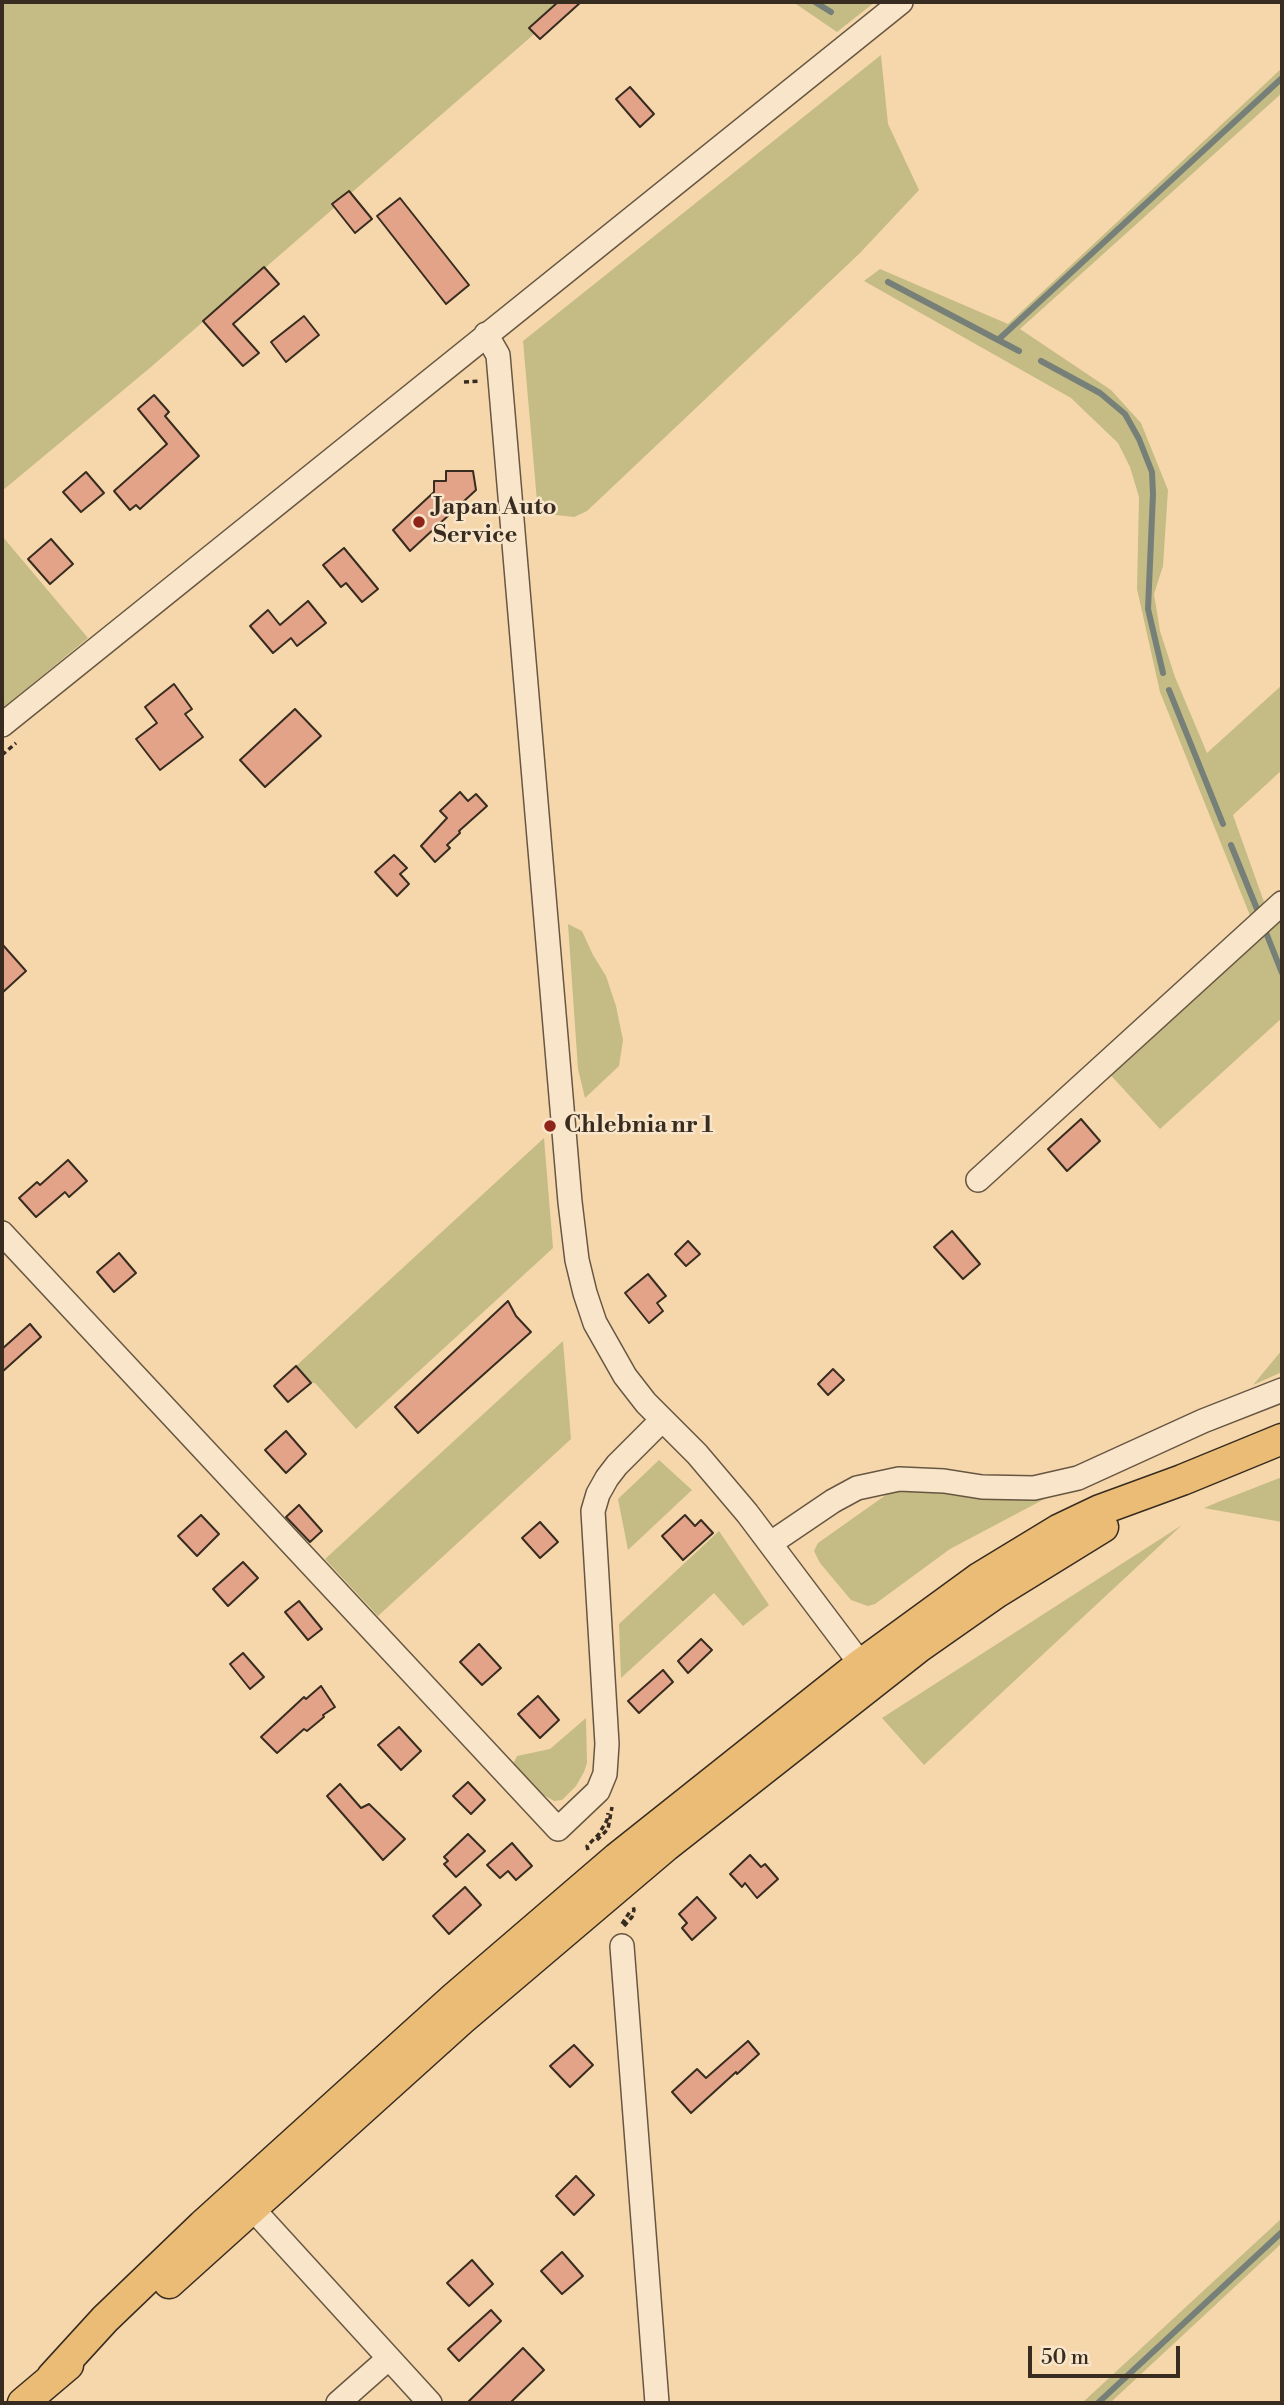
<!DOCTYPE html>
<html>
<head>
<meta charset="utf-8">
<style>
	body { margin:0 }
	#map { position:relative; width:1284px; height:2405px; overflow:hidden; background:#f6d7ac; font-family:"Libre Bodoni",serif }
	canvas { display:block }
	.frame { position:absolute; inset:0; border:4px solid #372c1f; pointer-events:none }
	.scale { position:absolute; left:1028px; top:2346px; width:152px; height:32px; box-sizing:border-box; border:4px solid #372c1f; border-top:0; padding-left:9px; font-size:21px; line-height:24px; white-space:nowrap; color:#372c1f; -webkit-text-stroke:5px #f9e5c9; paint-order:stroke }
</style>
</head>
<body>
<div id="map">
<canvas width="1284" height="2405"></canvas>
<div class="frame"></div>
<div class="scale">50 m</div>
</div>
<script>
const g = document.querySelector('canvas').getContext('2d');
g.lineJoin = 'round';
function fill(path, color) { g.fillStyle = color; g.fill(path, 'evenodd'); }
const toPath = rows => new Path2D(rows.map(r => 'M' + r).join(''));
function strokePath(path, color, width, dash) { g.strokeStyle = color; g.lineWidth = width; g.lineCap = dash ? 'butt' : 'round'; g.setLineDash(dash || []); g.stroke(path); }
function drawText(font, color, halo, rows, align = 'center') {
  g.font = font + ' "Libre Bodoni",serif'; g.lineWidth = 5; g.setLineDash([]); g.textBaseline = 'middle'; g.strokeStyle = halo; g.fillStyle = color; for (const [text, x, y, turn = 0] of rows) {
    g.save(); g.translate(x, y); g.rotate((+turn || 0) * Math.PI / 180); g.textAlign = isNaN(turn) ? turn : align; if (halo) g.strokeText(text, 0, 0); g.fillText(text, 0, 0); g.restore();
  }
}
fill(toPath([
	[2,2,571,2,151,367,2,491],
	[793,2,875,2,837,32],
	[881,55,888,124,919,190,860,253,587,511,574,517,538,513,523,341],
	[1282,68,1282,93,1020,329,1111,390,1141,423,1168,490,1163,566,1154,594,1160,631,1175,677,1207,753,1282,685,1282,770,1233,815,1264,902,1251,918,1160,692,1137,589,1139,497,1130,467,1118,443,1071,398,864,281,880,269,1008,324],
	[2,536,88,638,2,709],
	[1282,910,1282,1018,1160,1129,1106,1070],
	[568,924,582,931,593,955,606,976,616,1006,623,1040,619,1066,585,1098,578,1069],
	[544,1138,553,1248,356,1429,315,1383,311,1383,296,1366],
	[563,1341,571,1439,378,1616,325,1559],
	[1282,1350,1282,1372,1253,1385],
	[659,1460,692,1490,628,1550,618,1499],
	[1282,1477,1282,1522,1204,1508,1218,1502],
	[923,1490,1052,1495,950,1549,875,1604,868,1606,851,1600,820,1563,814,1551,818,1543,890,1492],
	[1182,1525,924,1765,882,1718],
	[719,1531,769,1605,743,1626,714,1593,621,1678,619,1624],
	[586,1718,587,1763,584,1772,576,1786,562,1800,554,1801,542,1794,516,1767,514,1762,517,1756,550,1749],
	[1282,2218,1282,2243,1110,2403,1082,2403]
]), '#c4bc84');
strokePath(toPath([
	[815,2,831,12],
	[888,282,1019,351],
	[999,339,1282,78],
	[1041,361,1100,393,1125,414,1139,439,1152,472,1153,494,1148,609,1163,673],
	[1169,690,1223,824],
	[1231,845,1257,909],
	[1265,930,1282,973],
	[1098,2403,1282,2232]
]), '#777f79', 6);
const building = toPath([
	[558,2,581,2,540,39,529,28,558,2],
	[630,87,654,114,640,127,616,99,630,87],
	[349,191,372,219,355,233,332,204,349,191],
	[400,198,469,285,446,304,377,216,400,198],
	[264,267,279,284,233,324,259,353,243,366,203,321,264,267],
	[304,316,319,335,286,362,271,342,304,316],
	[154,395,169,412,165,416,199,456,140,509,136,505,130,510,114,491,167,444,138,409,154,395],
	[446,471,473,471,476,490,410,551,393,530,434,492,434,481,446,481,446,471],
	[86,472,104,493,81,512,63,492,86,472],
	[51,539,73,564,50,584,28,559,51,539],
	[344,548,378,589,362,602,346,583,341,587,323,565,344,548],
	[308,601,326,623,297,646,291,638,273,653,250,626,268,610,280,625,308,601],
	[174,684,192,709,185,714,203,737,160,770,136,739,157,723,145,707,174,684],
	[295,709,321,736,265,787,240,760,295,709],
	[460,792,468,801,476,794,487,806,459,831,460,833,447,845,450,848,435,862,421,846,447,818,440,811,460,792],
	[394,855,407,868,400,874,409,884,397,896,375,872,394,855],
	[2,944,26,971,2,993,2,944],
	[1081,1119,1100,1141,1067,1171,1048,1149,1081,1119],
	[68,1160,87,1181,69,1197,65,1192,36,1217,19,1198,37,1182,40,1185,68,1160],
	[952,1231,980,1264,963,1279,934,1247,952,1231],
	[688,1241,700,1254,686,1266,675,1254,688,1241],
	[119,1253,136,1273,114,1292,97,1272,119,1253],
	[648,1274,666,1296,657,1303,663,1311,649,1323,625,1293,648,1274],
	[508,1301,516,1316,531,1332,418,1433,395,1407,508,1301],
	[30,1324,41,1337,2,1372,2,1349,30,1324],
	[296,1366,311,1383,288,1402,274,1386,296,1366],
	[833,1369,844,1380,828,1395,818,1384,833,1369],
	[286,1431,306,1454,286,1473,265,1450,286,1431],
	[299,1505,322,1531,310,1542,286,1517,299,1505],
	[201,1515,219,1534,197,1556,178,1536,201,1515],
	[685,1515,695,1526,701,1520,713,1533,683,1560,662,1536,685,1515],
	[540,1522,558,1542,540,1558,522,1538,540,1522],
	[243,1562,258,1578,228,1606,213,1589,243,1562],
	[299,1601,322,1629,308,1640,285,1612,299,1601],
	[701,1639,712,1650,688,1673,678,1661,701,1639],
	[479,1644,501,1668,482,1685,460,1662,479,1644],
	[243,1653,264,1677,250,1689,230,1664,243,1653],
	[663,1670,673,1682,639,1713,628,1701,663,1670],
	[321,1686,335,1707,323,1715,324,1717,307,1731,304,1729,277,1753,261,1737,304,1697,306,1699,321,1686],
	[538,1696,559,1720,540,1738,518,1714,538,1696],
	[399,1727,421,1751,401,1770,378,1745,399,1727],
	[468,1782,485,1800,471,1814,453,1796,468,1782],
	[340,1784,361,1808,369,1804,405,1839,383,1860,327,1796,340,1784],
	[468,1834,485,1851,456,1877,444,1864,448,1861,444,1857,468,1834],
	[512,1843,532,1866,516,1880,508,1871,500,1878,487,1865,512,1843],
	[750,1855,761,1867,765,1864,778,1879,757,1898,745,1883,742,1887,730,1874,750,1855],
	[465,1887,481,1905,449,1934,433,1916,465,1887],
	[697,1897,716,1918,692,1940,682,1928,687,1923,679,1914,697,1897],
	[748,2041,759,2054,737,2074,736,2072,691,2113,672,2092,697,2069,706,2078,748,2041],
	[574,2045,593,2065,570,2087,550,2066,574,2045],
	[576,2176,594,2195,574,2215,556,2196,576,2176],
	[562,2252,583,2276,562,2294,541,2271,562,2252],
	[472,2260,493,2284,469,2306,447,2283,472,2260],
	[491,2310,501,2321,459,2361,448,2349,491,2310],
	[523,2348,544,2370,510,2403,467,2403,523,2348]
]);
fill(building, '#e2a389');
strokePath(building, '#372c1f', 2);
const minor = toPath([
	[486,334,498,355,570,1202,577,1260,585,1293,595,1323,625,1376,646,1403,697,1454,747,1513,869,1675],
	[2,725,901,2],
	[978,1180,1282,903],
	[2,1233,558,1829,598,1791,605,1774,607,1744,593,1511,598,1494,607,1478,617,1465,662,1420],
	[771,1543,833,1501,857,1488,899,1479,944,1481,982,1487,1034,1488,1078,1478,1203,1421,1282,1390],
	[622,1946,657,2403],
	[241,2196,430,2403],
	[338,2403,389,2358]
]);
const major = toPath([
	[169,2283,461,2020,666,1846,919,1647,996,1593,1103,1527],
	[52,2377,105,2319,203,2225,454,1998,617,1858,861,1664,979,1578,1058,1530,1100,1510,1182,1480,1282,1439],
	[23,2403,68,2365]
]);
strokePath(minor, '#675742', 26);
strokePath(major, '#372c1f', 33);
strokePath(toPath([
	[464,382,480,381],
	[2,755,16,743],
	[597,1840,608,1829,612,1807],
	[588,1850,587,1846,599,1834,607,1820,608,1813],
	[622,1924,631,1910],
	[624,1926,632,1917,634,1910,633,1906]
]), '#372c1f', 3.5, [5, 3.5]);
strokePath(minor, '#f9e5c9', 23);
strokePath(major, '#ebbc76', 30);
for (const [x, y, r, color] of [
	[419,522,7,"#8f2418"],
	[550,1126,7,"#8f2418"]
]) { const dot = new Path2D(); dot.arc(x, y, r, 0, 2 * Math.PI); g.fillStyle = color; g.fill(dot); strokePath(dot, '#f9e5c9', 2.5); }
drawText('bold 24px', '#372c1f', '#f9e5c9', [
	["Japan Auto",433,508],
	["Service",433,536],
	["Chlebnia nr 1",564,1126]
], 'left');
</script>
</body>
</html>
